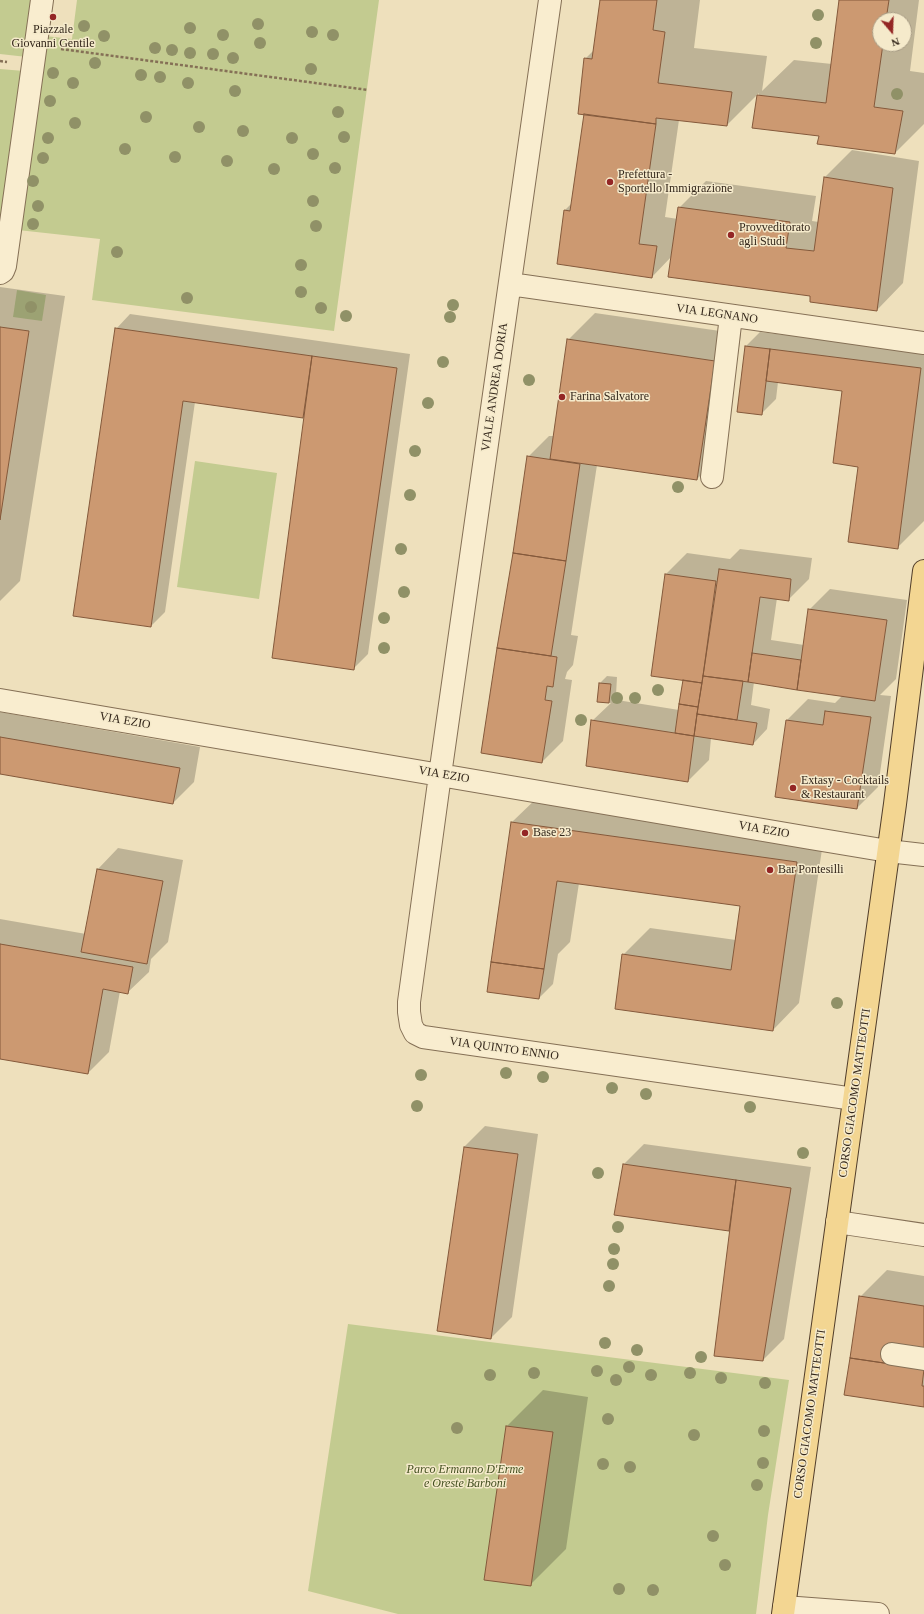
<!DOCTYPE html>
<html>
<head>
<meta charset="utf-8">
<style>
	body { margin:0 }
	#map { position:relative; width:924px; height:1614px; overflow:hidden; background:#eee0bc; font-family:Georgia,serif }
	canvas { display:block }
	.north { position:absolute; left:872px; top:12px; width:40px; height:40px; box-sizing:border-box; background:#f5eacb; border:1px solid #a89c85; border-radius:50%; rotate:161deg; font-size:11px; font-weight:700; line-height:16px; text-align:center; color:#34271b }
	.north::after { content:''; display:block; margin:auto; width:14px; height:18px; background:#942625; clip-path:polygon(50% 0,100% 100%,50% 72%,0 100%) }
</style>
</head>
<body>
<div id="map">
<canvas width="924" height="1614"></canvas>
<div class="north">N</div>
</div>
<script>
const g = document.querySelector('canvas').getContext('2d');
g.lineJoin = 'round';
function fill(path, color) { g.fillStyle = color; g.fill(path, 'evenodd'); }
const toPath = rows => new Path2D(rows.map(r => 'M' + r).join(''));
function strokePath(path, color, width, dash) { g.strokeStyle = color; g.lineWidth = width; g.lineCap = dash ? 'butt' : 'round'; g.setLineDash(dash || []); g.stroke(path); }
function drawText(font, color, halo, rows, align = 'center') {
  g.font = font + ' Georgia,serif'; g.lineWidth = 3; g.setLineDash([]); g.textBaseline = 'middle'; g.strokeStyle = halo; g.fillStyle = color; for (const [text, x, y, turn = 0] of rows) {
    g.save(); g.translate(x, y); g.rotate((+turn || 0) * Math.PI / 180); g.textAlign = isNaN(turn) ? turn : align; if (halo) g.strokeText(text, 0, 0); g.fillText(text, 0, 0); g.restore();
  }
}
fill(toPath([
	[0,0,35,0,27,57,0,54],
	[77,0,379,0,334,331,92,300,100,239,18,230,45,36,72,39],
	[0,69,24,71,0,230],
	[17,290,46,295,42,321,13,317],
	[195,461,277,473,259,599,177,587],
	[348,1324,789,1380,768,1515,756,1614,398,1614,308,1591]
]), '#c3cb90');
fill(toPath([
	[601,0,700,0,694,48,767,56,762,91,794,60,832,64,841,0,919,0,910,71,924,73,924,124,895,153,820,135,754,127,759,93,727,125,679,120,665,217,678,219,679,208,706,181,816,196,812,221,819,222,825,177,852,150,919,161,903,283,877,310,812,295,672,256,652,277,565,210,572,203,585,114,585,59,594,50],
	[880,20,904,20,904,44,880,44],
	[0,287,65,296,20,581,0,601],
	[595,313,741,334,724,452,697,479,597,465,571,635,578,636,573,665,567,672,565,679,572,680,563,741,542,762,482,753,528,457,549,436,554,436,568,340],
	[130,314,410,354,368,654,354,668,304,417,195,402,165,612,151,626,116,329],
	[797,322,924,338,924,521,897,548,859,466,843,390,778,382,776,399,761,414,746,346,760,332,785,335],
	[740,549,812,558,809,579,788,600,777,598,771,640,804,645,809,610,830,589,907,600,896,679,880,695,891,696,878,787,857,808,776,796,787,720,808,699,835,703,842,696,754,682,751,705,770,709,767,729,753,744,711,738,709,760,688,781,592,721,611,703,598,701,600,683,607,676,617,677,616,695,611,699,679,710,684,679,666,574,687,553,730,559],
	[0,712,200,747,194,782,173,803,0,773],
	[539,796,824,836,799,1003,773,1030,623,955,650,928,736,940,741,905,579,883,570,942,558,954,553,984,539,998,512,822],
	[118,848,183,860,168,942,151,959,149,972,128,992,120,991,109,1052,88,1073,0,1058,0,919,86,934,98,869],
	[485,1126,538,1134,512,1317,491,1338,464,1147],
	[644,1144,811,1167,784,1339,763,1360,731,1230,615,1214,624,1164],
	[887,1270,924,1276,924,1406,845,1395,860,1297],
	[543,1390,588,1397,566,1549,530,1585,485,1579,507,1426]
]), '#0003');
const building = toPath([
	[600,0,657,0,653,30,665,32,658,83,732,92,727,126,656,118,656,124,578,114,584,58,592,59,600,0],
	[839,0,889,0,886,20,880,20,880,44,883,44,874,107,903,111,895,154,817,144,819,136,752,128,757,95,826,103,839,0],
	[584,114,656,124,639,244,657,246,652,278,557,264,564,210,570,211,584,114],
	[824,177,893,188,877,311,810,302,810,296,668,277,678,207,790,222,786,248,814,251,824,177],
	[0,327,29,331,0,520,0,327],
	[115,328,312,356,303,418,183,401,151,627,73,616,115,328],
	[567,339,715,361,697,480,550,459,567,339],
	[745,346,770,349,762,415,737,412,745,346],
	[770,349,921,368,898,549,848,542,858,467,833,463,842,391,766,381,770,349],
	[312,356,397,368,354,670,272,658,312,356],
	[527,456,580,464,566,561,513,553,527,456],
	[513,553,566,561,551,656,497,648,513,553],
	[719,569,791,579,789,601,760,597,748,682,703,676,719,569],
	[665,574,716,581,702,683,651,676,665,574],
	[808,609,887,620,875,701,797,690,808,609],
	[497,648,557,657,553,687,547,686,545,700,552,701,542,763,481,753,497,648],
	[752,653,801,660,797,690,748,682,752,653],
	[703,676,743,681,737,720,697,714,703,676],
	[683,680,702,683,698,707,679,704,683,680],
	[599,683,611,684,609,703,597,702,599,683],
	[679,704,698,707,694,736,675,733,679,704],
	[825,711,871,717,857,809,775,797,786,720,823,725,825,711],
	[697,714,757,723,753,745,694,736,697,714],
	[591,720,694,736,688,782,586,766,591,720],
	[0,737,180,768,173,804,0,774,0,737],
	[511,822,797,862,773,1031,615,1009,622,954,731,970,740,906,557,881,544,969,491,962,511,822],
	[97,869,163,881,147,964,81,952,97,869],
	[0,944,133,967,128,994,103,989,88,1074,0,1059,0,944],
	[491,962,544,969,539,999,487,992,491,962],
	[464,1147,518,1154,491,1339,437,1331,464,1147],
	[623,1164,736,1180,729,1231,614,1215,623,1164],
	[736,1180,791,1188,763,1361,714,1356,736,1180],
	[859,1296,924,1306,924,1352,891,1364,850,1358,859,1296],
	[850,1358,924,1369,922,1386,924,1386,924,1407,844,1395,850,1358],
	[506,1426,553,1432,531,1586,484,1580,506,1426]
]);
fill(building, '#cc9971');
strokePath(building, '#84593b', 1);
const minor = toPath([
	[550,0,440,775,409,1002,409,1012,411,1025,415,1033,423,1037,854,1099],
	[0,273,3,271,5,266,42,0],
	[510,284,924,343],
	[712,477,731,316],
	[0,700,810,838,888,851,924,855],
	[837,1222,924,1235],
	[892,1354,924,1359],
	[784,1607,878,1614]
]);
const major = toPath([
	[783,1614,895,804,924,571]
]);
strokePath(minor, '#857056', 24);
strokePath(major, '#523e2a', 24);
strokePath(toPath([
	[61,49,368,90],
	[0,61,7,62]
]), '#857056', 2.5, [3, 2]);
strokePath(minor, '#f9edcf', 22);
strokePath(major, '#f3d692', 22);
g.fillStyle = '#909167';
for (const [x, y] of [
	[818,15],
	[258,24],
	[84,26],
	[190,28],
	[312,32],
	[223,35],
	[333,35],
	[104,36],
	[260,43],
	[816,43],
	[155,48],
	[172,50],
	[190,53],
	[213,54],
	[233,58],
	[95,63],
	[311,69],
	[53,73],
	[141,75],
	[160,77],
	[73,83],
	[188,83],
	[235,91],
	[897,94],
	[50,101],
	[338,112],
	[146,117],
	[75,123],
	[199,127],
	[243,131],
	[344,137],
	[48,138],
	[292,138],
	[125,149],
	[313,154],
	[175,157],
	[43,158],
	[227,161],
	[335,168],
	[274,169],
	[33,181],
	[313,201],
	[38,206],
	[33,224],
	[316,226],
	[117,252],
	[301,265],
	[301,292],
	[187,298],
	[453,305],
	[31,307],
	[321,308],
	[346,316],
	[450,317],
	[443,362],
	[529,380],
	[428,403],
	[415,451],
	[678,487],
	[410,495],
	[401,549],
	[404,592],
	[384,618],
	[384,648],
	[658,690],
	[617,698],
	[635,698],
	[581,720],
	[837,1003],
	[506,1073],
	[421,1075],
	[543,1077],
	[612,1088],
	[646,1094],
	[417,1106],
	[750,1107],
	[803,1153],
	[598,1173],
	[618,1227],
	[614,1249],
	[613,1264],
	[609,1286],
	[605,1343],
	[637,1350],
	[701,1357],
	[629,1367],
	[597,1371],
	[534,1373],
	[690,1373],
	[490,1375],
	[651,1375],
	[721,1378],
	[616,1380],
	[765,1383],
	[608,1419],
	[457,1428],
	[764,1431],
	[694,1435],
	[763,1463],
	[603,1464],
	[630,1467],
	[757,1485],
	[713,1536],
	[725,1565],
	[619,1589],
	[653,1590]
]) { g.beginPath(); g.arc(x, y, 6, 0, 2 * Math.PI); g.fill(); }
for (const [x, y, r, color] of [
	[53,17,4,"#942625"],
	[610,182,4,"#942625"],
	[731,235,4,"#942625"],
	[562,397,4,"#942625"],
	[793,788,4,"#942625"],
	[525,833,4,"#942625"],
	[770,870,4,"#942625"]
]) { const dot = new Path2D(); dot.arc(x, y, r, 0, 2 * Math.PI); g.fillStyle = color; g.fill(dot); strokePath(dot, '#f5eacb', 1.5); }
drawText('12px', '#34271b', '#f5eacb', [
	["Piazzale",53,30,"center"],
	["Giovanni Gentile",53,44,"center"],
	["Prefettura -",618,175],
	["Sportello Immigrazione",618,189],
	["Provveditorato",739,228],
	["agli Studi",739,242],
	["Farina Salvatore",570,397],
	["Extasy - Cocktails",801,781],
	["& Restaurant",801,795],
	["Base 23",533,833],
	["Bar Pontesilli",778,870]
], 'left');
drawText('12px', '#34271b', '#f5eacb', [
	["VIA LEGNANO",717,314,8],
	["VIALE ANDREA DORIA",495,387,-82],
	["VIA EZIO",125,721,10],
	["VIA EZIO",444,775,10],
	["VIA EZIO",764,830,10],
	["VIA QUINTO ENNIO",504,1049,8],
	["CORSO GIACOMO MATTEOTTI",855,1093,-82],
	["CORSO GIACOMO MATTEOTTI",810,1414,-82]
]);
drawText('italic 12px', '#445021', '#f5eacb', [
	["Parco Ermanno D'Erme",465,1470],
	["e Oreste Barboni",465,1484]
]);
</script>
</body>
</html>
